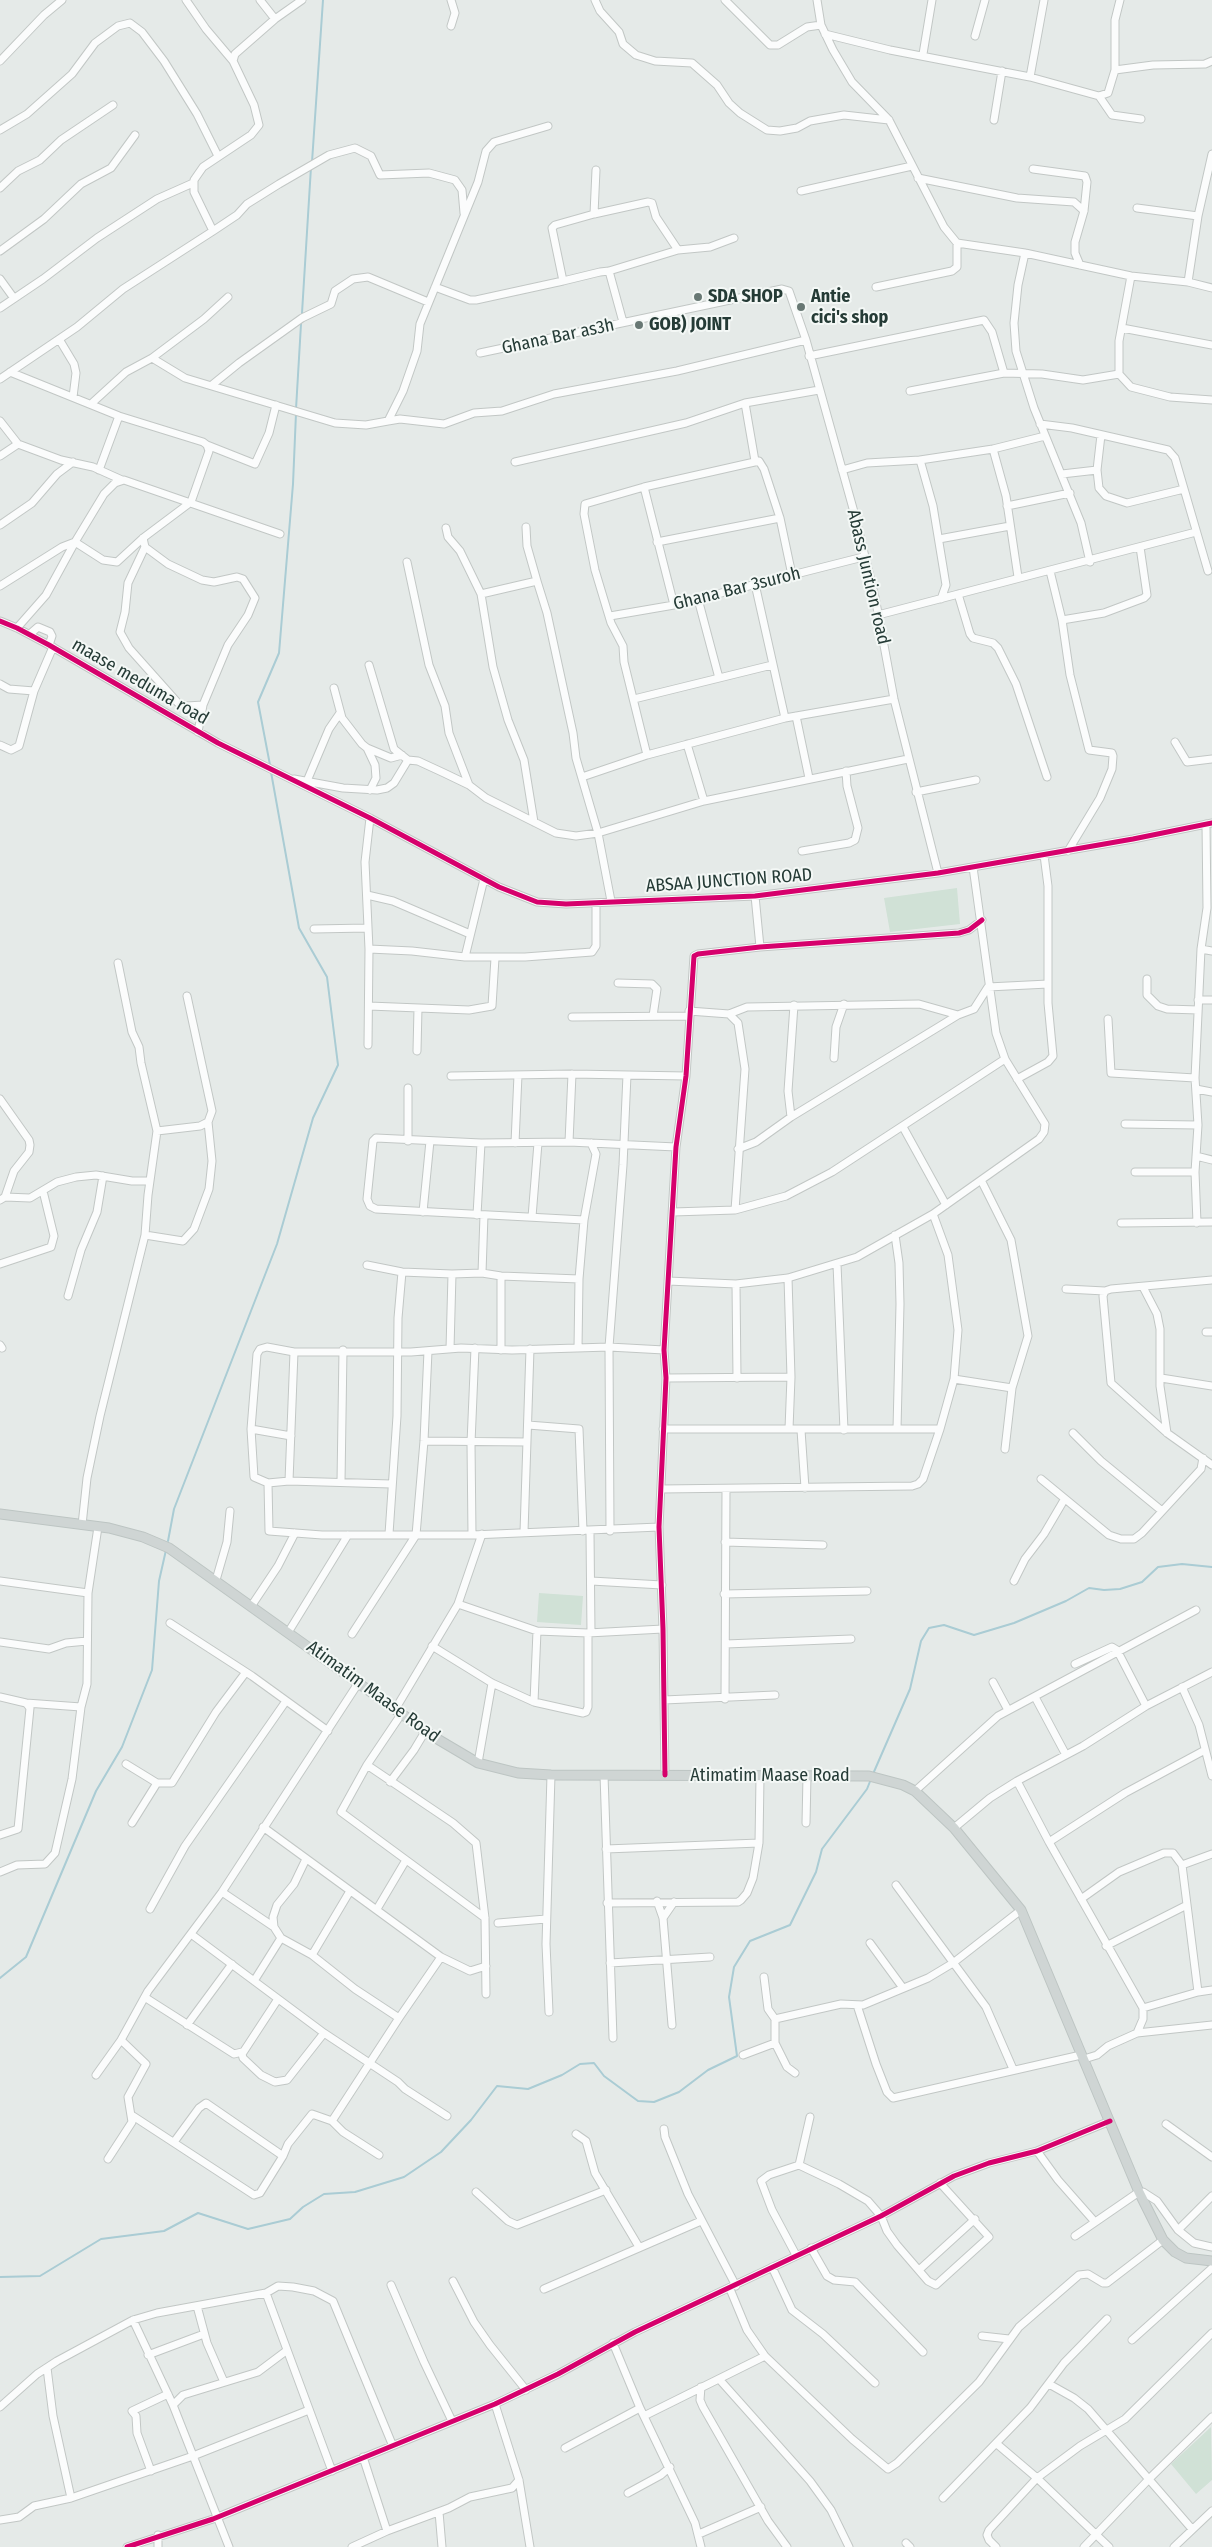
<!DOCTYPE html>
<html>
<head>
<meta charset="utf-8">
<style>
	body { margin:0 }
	canvas { display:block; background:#e5eae8 }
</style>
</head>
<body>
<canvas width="1212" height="2547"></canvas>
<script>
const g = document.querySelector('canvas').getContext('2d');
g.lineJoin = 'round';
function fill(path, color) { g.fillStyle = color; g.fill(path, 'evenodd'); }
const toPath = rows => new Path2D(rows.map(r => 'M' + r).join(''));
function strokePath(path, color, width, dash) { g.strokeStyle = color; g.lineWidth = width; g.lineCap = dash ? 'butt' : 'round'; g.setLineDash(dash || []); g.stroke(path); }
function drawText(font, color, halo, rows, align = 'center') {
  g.font = font + ' "Fira Sans Condensed",sans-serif'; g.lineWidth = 4; g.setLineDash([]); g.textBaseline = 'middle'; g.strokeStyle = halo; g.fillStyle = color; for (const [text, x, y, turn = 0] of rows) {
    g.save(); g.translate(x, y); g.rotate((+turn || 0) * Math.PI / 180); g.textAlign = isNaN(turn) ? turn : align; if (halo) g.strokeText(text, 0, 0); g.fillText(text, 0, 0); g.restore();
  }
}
fill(toPath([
	[957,888,960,924,890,932,884,898],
	[539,1593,583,1596,581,1625,537,1622],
	[1211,2427,1212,2480,1196,2494,1171,2464]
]), '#d0e1d6');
strokePath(toPath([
	[312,162,323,0],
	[302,313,311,167],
	[296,409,301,324],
	[270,765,258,702,279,653,293,484,296,413],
	[168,1541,174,1509,277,1244,313,1118,338,1065,327,977,299,928,271,772],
	[873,1774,910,1689,921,1641,929,1628,944,1625,974,1635,1014,1623,1066,1601,1089,1588,1104,1590,1120,1589,1142,1582,1158,1567,1182,1564,1212,1567],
	[0,1978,26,1957,96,1791,122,1747,152,1670,159,1581,166,1550],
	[0,2277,40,2276,101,2239,164,2231,198,2213,248,2229,290,2219,303,2207,324,2194,355,2192,404,2177,441,2152,471,2120,497,2086,528,2089,562,2075,580,2064,594,2063,604,2076,638,2101,654,2102,679,2092,708,2070,737,2056,729,1997,734,1967,750,1941,790,1925,816,1872,822,1849,867,1789,871,1779]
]), '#aaccd4', 2);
const minor = toPath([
	[186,0,206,29,233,61],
	[260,0,275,19],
	[451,0,455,13,451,26],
	[595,0,600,11,619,32,623,44,636,55,655,61,692,63,717,85,729,103,740,113,767,130,780,131,797,128,810,121,844,115,889,120],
	[725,0,770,45,778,45,807,27,821,25],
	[817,0,821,25,833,50,852,82,889,120,944,227,957,243,1025,253,1131,276,1188,282,1212,288],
	[825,34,890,50,1030,77,1099,96,1108,93,1115,70,1115,20,1120,0],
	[975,36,985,0],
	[923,54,932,0],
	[0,61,44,15,62,0],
	[1115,70,1153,65,1205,64,1212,61],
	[1030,77,1044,0],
	[1099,96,1112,115,1141,119],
	[994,120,1002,71],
	[0,130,27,114,72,74,95,43,118,26,130,23,142,32,164,61,197,114,218,156],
	[1033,169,1085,176,1087,182,1084,211,1075,242,1075,253,1080,265],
	[918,178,1017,198,1074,202,1084,211],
	[0,188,18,171,40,160,61,140,113,105],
	[801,191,912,166],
	[1137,208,1198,216],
	[594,214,596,170],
	[213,231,237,215,247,204,279,184,329,155,355,148,371,156,380,175,429,173,455,180,462,190,464,213],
	[678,250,710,247,734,238],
	[0,251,44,219,81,184,111,168,135,135],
	[1025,253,1018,285,1014,323,1016,351,1034,408,1081,523,1090,562],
	[609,271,623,322],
	[1131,276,1119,341,1119,374,1131,387,1170,397,1212,400],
	[0,279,13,297],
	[1188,282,1198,216,1212,154],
	[435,287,470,300,476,300,563,281,600,272,609,271,678,250,656,217,652,203,648,202,594,214,555,225,552,228,563,281],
	[876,287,952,271,957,267,957,243],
	[0,308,43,279,97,238,157,199,193,183],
	[1122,328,1212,345],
	[59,339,74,364,76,373,73,397],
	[480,353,782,289,789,291,806,340,854,512,875,597,894,699,938,873],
	[809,356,984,320,992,332,1004,373,1042,374,1083,380,1119,374],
	[152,358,204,319,228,297],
	[10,372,119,416,203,442,207,445,209,451,191,502,143,538,117,562,103,560,75,542,46,595,17,628],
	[0,379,77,327,123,289,213,231,194,192,194,180,203,167,251,135,259,125,254,105,233,61,235,54,275,19,302,0],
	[212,385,239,363,302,318,331,304,335,291,353,279,368,277,428,302],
	[910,391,1004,373],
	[745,403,755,461],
	[91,404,126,372,152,358,185,378,335,423,366,425,388,421,403,391,417,351,420,324,478,182,486,151,494,142,548,126],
	[0,421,18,444],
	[388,421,400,419,444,424,474,413,502,411,554,394,677,371,806,340],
	[1040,424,1072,428,1168,450,1175,458,1208,571],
	[1101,435,1097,470,1099,488,1106,496,1127,503,1184,489],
	[207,445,255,464,269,433,276,405],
	[0,456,18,444,61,460,93,467,122,480],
	[920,460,993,449],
	[515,462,686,423,745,403,819,390],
	[99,470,119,416],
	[842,470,867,463,920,460,933,506,946,585,941,599],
	[1062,474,1097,470],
	[644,487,674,605],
	[1007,506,1070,493],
	[0,525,32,503,57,474,73,462],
	[526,527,527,546,537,581],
	[446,528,448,537,460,551,481,594],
	[143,538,145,547,168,564,202,580,214,582,237,577,243,579,255,598,248,615,228,645,203,705,198,732],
	[939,539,1010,526],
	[657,542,780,518],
	[145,547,128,583,125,612,120,632,129,648,178,703,187,706,203,705],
	[407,562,429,665,445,706,449,733,469,785],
	[1050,571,1062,620,1070,675,1089,750,1112,753,1113,756,1112,769,1100,798,1068,851],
	[1018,577,1006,496,993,449,1045,436],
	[755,584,785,718],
	[0,586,62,547,75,542,104,494,115,483,124,480,280,534],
	[958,594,970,634,973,638,993,643,998,648,1016,684,1047,777],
	[698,599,719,678],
	[878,615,1196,532],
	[610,616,674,605,863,557],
	[1062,620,1104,613,1144,598,1147,595,1140,547],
	[0,621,17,628,49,645,218,743,370,818,499,887,537,902,566,904,755,896,938,873,1133,839,1212,823],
	[30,634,38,627,50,632,52,636,49,645],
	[369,665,394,749,408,760,418,761,444,773,469,785,486,798,556,833,576,836,598,833,704,801,908,759],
	[0,684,9,689,34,691],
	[334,688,342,718,362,744,367,748,391,758,402,755],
	[634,699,772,665],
	[796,716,809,778],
	[1175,742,1187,762,1212,759],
	[687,744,704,801],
	[0,745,11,750,19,746,34,691,53,647],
	[367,748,375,765,376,778,370,790],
	[647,755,624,662,623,646,611,623,595,570,584,514,585,504,644,487,759,461,764,469,780,518,792,575],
	[582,777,647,755,785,718,894,699],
	[294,779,343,788,377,790,387,788,394,783,408,760],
	[307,781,329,729,340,713],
	[916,792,976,780],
	[534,822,524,760,508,720,493,667,481,594,537,581,547,613,573,733,576,758,598,833,611,901],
	[802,851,849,843,855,840,858,828,847,786,846,771],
	[484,879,465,957,525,957,592,952,596,946,596,904],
	[367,895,393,901,470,934],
	[755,896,760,947],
	[314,929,367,928],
	[369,949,412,951,465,957],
	[1201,949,1212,951],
	[1147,979,1147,995,1158,1006,1167,1009,1198,1010],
	[618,983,652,984,657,989,653,1016],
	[1198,1000,1212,1000],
	[369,1006,469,1010,492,1006,495,958],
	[689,1011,729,1014,747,1007,919,1004,958,1015,974,1009,988,987,1048,984],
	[729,1014,738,1023,745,1069,735,1210],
	[572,1017,689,1016],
	[1108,1019,1111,1073,1195,1078],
	[368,1045,369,949,365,862,370,818],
	[417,1051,418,1008],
	[834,1058,836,1027,844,1004],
	[451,1076,572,1074,686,1076],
	[1017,1079,1048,1062,1053,1056,1048,1003,1048,886,1044,855],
	[1196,1089,1212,1092],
	[0,1099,29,1140,30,1145,29,1152,14,1171,5,1197],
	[791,1117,788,1091,794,1005],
	[1125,1124,1198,1125],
	[903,1127,946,1205],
	[157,1131,200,1126,208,1122,212,1111,187,996],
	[408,1141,408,1088],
	[569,1142,572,1074],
	[515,1143,518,1075],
	[738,1149,756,1142,791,1117,958,1015],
	[1196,1156,1212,1160],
	[1135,1172,1195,1172],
	[982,1182,1011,1240,1028,1336,1012,1388,1005,1449],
	[0,1200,5,1197,30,1198,57,1182,76,1177,96,1175,132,1181,150,1181],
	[423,1212,430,1141],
	[673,1212,735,1210,786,1196,832,1172,1005,1059],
	[477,1215,481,1143],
	[532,1217,538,1143],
	[584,1220,376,1209,370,1206,367,1199,373,1141,376,1138,481,1143,569,1142,676,1147],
	[1121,1223,1212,1222],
	[1197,1223,1195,1172,1198,1125,1195,1078,1201,949,1207,908,1206,824],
	[145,1235,183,1241,194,1229,209,1189,212,1161,208,1122],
	[895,1235,899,1263,900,1304,897,1429],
	[0,1264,51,1247,54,1236,43,1191],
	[837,1264,844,1430],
	[367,1265,402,1272,452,1274,482,1273,501,1276,579,1279],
	[482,1273,484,1215],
	[501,1276,501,1350],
	[788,1278,791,1377,789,1429],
	[1212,1280,1111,1289,1105,1291,1103,1296,1111,1383,1167,1433,1212,1465],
	[668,1281,736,1284,788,1278,857,1257,933,1214,1039,1139,1044,1132,1045,1124,1005,1059,996,1033,973,867],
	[736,1284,737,1378],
	[1143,1287,1157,1314,1160,1329,1160,1386,1167,1433],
	[1066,1289,1105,1291],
	[68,1296,81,1250,97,1212,103,1176],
	[1206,1332,1212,1332],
	[0,1345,2,1348],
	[578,1348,579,1279,584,1220,596,1154,591,1143],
	[450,1349,452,1274],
	[294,1352,411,1352,461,1348,512,1350,609,1347,664,1350],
	[666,1378,791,1377],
	[1161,1378,1212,1386],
	[954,1379,1012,1388],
	[528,1425,579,1429,583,1531],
	[251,1429,257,1354,260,1349,267,1347,294,1352,289,1481],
	[663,1429,940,1429],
	[801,1430,805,1488],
	[1073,1433,1101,1461,1162,1511],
	[291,1436,251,1429,254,1477,268,1483,289,1481,391,1484],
	[424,1441,527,1442],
	[1041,1479,1109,1535,1121,1539,1134,1539,1142,1533,1201,1469,1203,1458],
	[341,1482,343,1350],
	[268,1483,269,1531,322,1535,472,1535,659,1527],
	[661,1489,912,1486,918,1484,923,1479,940,1429,954,1379,958,1330,948,1255,933,1214],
	[82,1525,87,1478,100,1416,145,1235,148,1195,157,1131,141,1063,139,1047,132,1032,118,963],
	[610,1531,609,1347,623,1165,627,1075],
	[524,1532,530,1349],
	[590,1532,591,1633],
	[389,1534,397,1416,398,1318,402,1272],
	[472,1535,471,1443,475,1348],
	[725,1542,823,1545],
	[216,1580,227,1542,230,1511],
	[0,1581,88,1593],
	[591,1581,662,1585],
	[1014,1581,1025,1559,1044,1534,1064,1500],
	[724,1594,867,1591],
	[458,1604,537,1631,588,1633,663,1629],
	[252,1605,278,1566,295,1533],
	[170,1623,252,1676,328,1731],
	[289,1631,348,1535],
	[352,1634,416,1535,424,1441,428,1351],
	[0,1642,49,1649,66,1643,87,1641],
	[726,1644,851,1639],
	[432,1646,492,1683,534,1702,583,1713,586,1712,588,1707,588,1633],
	[1075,1664,1112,1647,1117,1650,1146,1706],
	[993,1682,1008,1710],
	[1182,1687,1199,1725,1212,1776],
	[0,1697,26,1703,30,1708,18,1829,0,1835],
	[1035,1697,1066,1755],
	[725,1699,726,1489],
	[664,1700,775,1695],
	[534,1702,537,1631],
	[26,1703,81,1707],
	[396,1708,458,1604,482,1534],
	[402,1713,367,1765,341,1812,485,1918],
	[478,1763,492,1683],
	[126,1764,157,1783,172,1783,216,1712,246,1672],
	[367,1765,453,1823,476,1843,485,1918,486,1994],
	[604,1775,613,2038],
	[665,1775,663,1629,659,1527,666,1378,664,1350,676,1147,686,1076,694,956,698,954,760,947,959,933,969,930,982,920],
	[1017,1781,1049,1842,1143,2008,1143,2019,1137,2033],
	[390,1782,414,1750,426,1730],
	[915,1791,998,1716,1196,1610],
	[132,1823,157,1783],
	[806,1823,807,1776],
	[263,1827,441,1957,470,1971,486,1966],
	[954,1828,990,1798,1017,1781,1083,1746,1146,1706,1212,1672],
	[1049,1842,1125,1793,1205,1750],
	[606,1849,759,1843],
	[306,1859,294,1884,277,1905,273,1917,274,1927,281,1938,312,1955,355,1989,399,2018,441,1957],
	[1182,1865,1212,1854],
	[0,1872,17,1865,45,1864,55,1853,72,1779,81,1707,87,1684,88,1593,98,1527],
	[896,1885,986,2007,1013,2069],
	[222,1892,274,1927],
	[1081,1899,1119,1872,1164,1853,1173,1853,1182,1865,1198,1992],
	[657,1901,663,1918,672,2025],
	[607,1903,738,1902,741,1900,747,1893,753,1878,759,1843,760,1777],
	[150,1909,185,1846,286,1701],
	[377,1909,406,1860],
	[663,1918,674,1902],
	[498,1923,546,1919],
	[191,1934,324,2033,398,2082,405,2089,447,2116],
	[870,1943,903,1988],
	[1106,1946,1187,1905],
	[312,1955,350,1891],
	[610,1963,710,1957],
	[764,1977,768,2009,775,2019,841,2004,863,2005,928,1978,953,1963,1021,1910],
	[254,1981,281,1938],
	[146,1998,234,2054,242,2052],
	[278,1999,242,2054,243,2058,261,2075,275,2082,287,2080,324,2033],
	[857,2005,876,2064,887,2092,893,2098,1081,2055],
	[1143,2008,1198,1992,1212,1990],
	[549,2012,546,1944,551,1775],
	[775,2019,775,2043,787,2067,795,2073],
	[187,2025,232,1964],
	[743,2055,775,2043],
	[1084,2059,1097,2055,1108,2046,1137,2033,1212,2025],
	[96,2075,121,2040,148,1991,222,1892,359,1682],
	[133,2116,254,2195,260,2193,283,2156,288,2144,312,2114,332,2121,343,2132,379,2155],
	[332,2121,399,2018],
	[1166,2124,1212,2157],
	[664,2129,665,2137,688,2194,736,2286],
	[576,2134,586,2141,595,2173,639,2247],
	[174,2142,199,2108,206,2103,283,2156],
	[1037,2151,1058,2180,1095,2222],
	[108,2159,132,2122,128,2097,146,2064,121,2040],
	[799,2165,810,2117],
	[476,2192,508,2221,517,2225,606,2190],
	[1178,2230,1212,2196],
	[1075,2236,1136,2194,1143,2192,1157,2201,1178,2230,1194,2243,1212,2247],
	[811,2248,827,2276,834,2280,855,2282,923,2352],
	[796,2255,772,2210,761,2181,769,2175,799,2165,839,2184,868,2201,881,2216,887,2231,897,2245,928,2281,936,2285,989,2237,940,2183],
	[772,2267,792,2310,823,2334,875,2383],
	[919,2270,975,2219],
	[453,2281,474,2322,490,2345,526,2390],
	[391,2285,424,2362,452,2421],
	[544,2289,701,2221],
	[730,2289,747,2330,765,2356,852,2439,888,2469,897,2463,979,2382,1019,2327,1079,2275,1088,2274,1103,2283,1107,2283,1163,2240],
	[266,2293,332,2471],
	[197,2306,207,2343,224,2382],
	[133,2320,173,2405,229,2547],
	[982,2336,1009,2339],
	[1132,2340,1212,2268],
	[613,2343,640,2408,695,2523,701,2547],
	[148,2355,204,2334],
	[47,2368,53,2416,71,2498],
	[719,2379,810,2481,831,2510,849,2547],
	[1049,2384,1074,2398,1088,2409,1192,2529],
	[701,2387,700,2400,703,2407,768,2521,787,2547],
	[495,2404,519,2480,530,2547],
	[173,2405,183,2395,258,2372,286,2351],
	[0,2407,37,2374,57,2361,133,2320,157,2313,266,2293,278,2286,293,2287,314,2291,333,2301,392,2444],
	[644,2416,765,2356],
	[997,2444,1037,2478,1109,2547],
	[565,2448,640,2408],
	[363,2457,387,2531],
	[151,2471,137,2433,136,2416,132,2411,168,2394],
	[628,2493,661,2475,670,2467],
	[943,2498,1030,2408,1064,2363,1107,2319],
	[439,2512,442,2547],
	[0,2520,19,2517,34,2506,71,2498,193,2456,309,2410],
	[699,2534,761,2507],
	[158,2535,158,2547],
	[906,2543,910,2547],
	[127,2547,213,2519,495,2404,558,2374,635,2332,881,2216,954,2176,989,2163,1037,2151,1110,2121],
	[352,2547,387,2531,449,2508,470,2497,512,2488,519,2480],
	[996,2547,989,2540,987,2535,989,2530,1037,2478,1080,2446,1125,2419,1212,2333],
	[1084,2547,1150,2478,1212,2417],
	[1174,2547,1212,2511]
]);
const major = toPath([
	[0,1514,109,1528,143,1537,169,1548,434,1737,478,1763,518,1773,551,1775,869,1776,903,1785,915,1791,954,1828,1021,1910,1139,2192,1163,2240,1175,2252,1186,2258,1212,2261]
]);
strokePath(minor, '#c2c7c5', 9);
strokePath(major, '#bdc5c3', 11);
strokePath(minor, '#fbfcfc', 7);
strokePath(major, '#cfd5d4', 9);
strokePath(toPath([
	[0,621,17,628,49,645,218,743,370,818,499,887,537,902,566,904,755,896,938,873,1133,839,1212,823],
	[665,1775,663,1629,659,1527,666,1378,664,1350,676,1147,686,1076,694,956,698,954,760,947,959,933,969,930,982,920],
	[127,2547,213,2519,495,2404,558,2374,635,2332,881,2216,954,2176,989,2163,1037,2151,1110,2121]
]), '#d6006c', 5);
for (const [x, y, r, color] of [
	[698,297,5,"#687874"],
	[801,307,5,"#687874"],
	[639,325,5,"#687874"]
]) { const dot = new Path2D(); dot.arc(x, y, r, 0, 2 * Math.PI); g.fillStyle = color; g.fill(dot); strokePath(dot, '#f4f8f6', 2); }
drawText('bold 18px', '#253b36', '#f4f8f6', [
	["SDA SHOP",708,297],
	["Antie",811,297],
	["cici's shop",811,318],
	["GOB) JOINT",649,325]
], 'left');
drawText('18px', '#253b36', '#f4f8f6', [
	["Ghana Bar as3h",558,337,-12],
	["Abass Juntion road",868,577,77],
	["Ghana Bar 3suroh",737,589,-14],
	["maase meduma road",140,682,30],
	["ABSAA JUNCTION ROAD",729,881,-4],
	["Atimatim Maase Road",373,1692,36],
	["Atimatim Maase Road",770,1776]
]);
</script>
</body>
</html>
